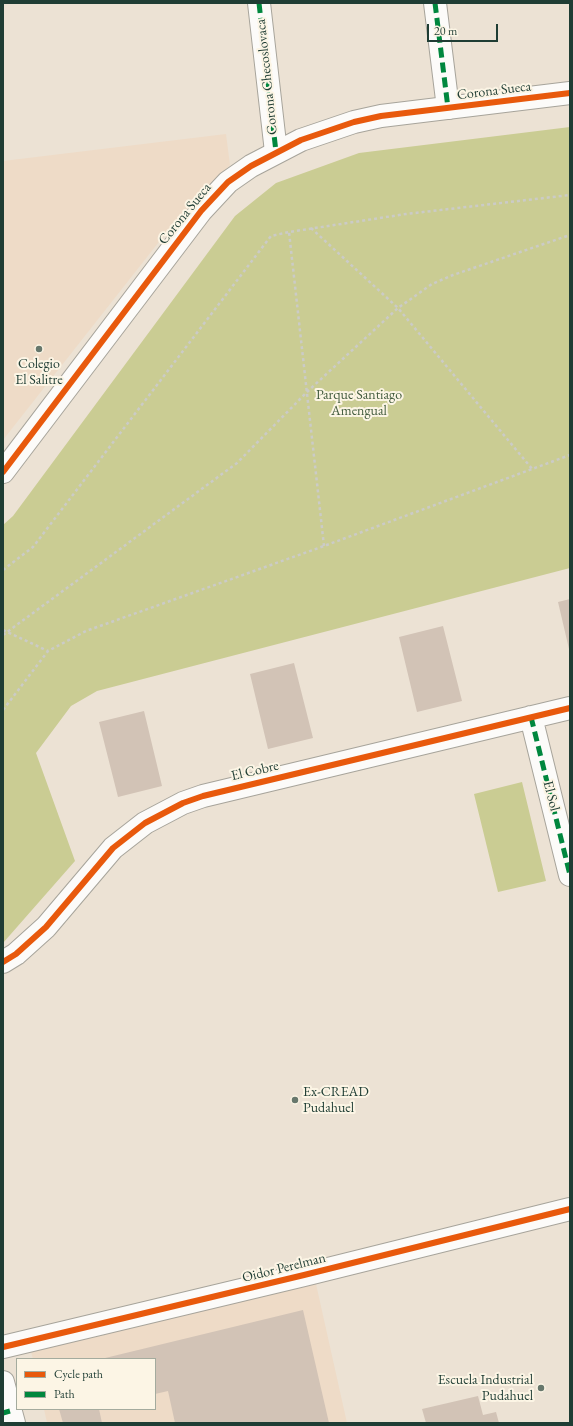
<!DOCTYPE html>
<html>
<head>
<meta charset="utf-8">
<style>
	body { margin:0 }
	#map { position:relative; width:573px; height:1426px; overflow:hidden; background:#ece2d4; font-family:"EB Garamond",serif }
	canvas { display:block }
	.frame { position:absolute; inset:0; border:4px solid #1f3d34; pointer-events:none }
	.legend { position:absolute; left:16px; top:1358px; width:140px; height:52px; box-sizing:border-box; background:#fcf5e5; border:1px solid #a4ab9e; margin:0; padding:5px 7px; list-style:none; font-size:12px; color:#1f3d34 }
	.legend li { display:flex; align-items:center; gap:8px; height:20px }
	.legend b { width:20px; border:1px solid #a4ab9e }
	.scale { position:absolute; left:427px; top:24px; width:71px; height:18px; box-sizing:border-box; border:2px solid #1f3d34; border-top:0; padding-left:5px; font-size:12px; line-height:14px; white-space:nowrap; color:#1f3d34; -webkit-text-stroke:3px #fcf5e5; paint-order:stroke }
</style>
</head>
<body>
<div id="map">
<canvas width="573" height="1426"></canvas>
<div class="frame"></div>
<ul class="legend">
<li><b style="height:5px;background:#e8590c"></b>Cycle path</li>
<li><b style="height:5px;background:#00873e"></b>Path</li>
</ul>
<div class="scale">20 m</div>
</div>
<script>
const g = document.querySelector('canvas').getContext('2d');
g.lineJoin = 'round';
function fill(path, color) { g.fillStyle = color; g.fill(path, 'evenodd'); }
const toPath = rows => new Path2D(rows.map(r => 'M' + r).join(''));
function strokePath(path, color, width, dash) { g.strokeStyle = color; g.lineWidth = width; g.lineCap = dash ? 'butt' : 'round'; g.setLineDash(dash || []); g.stroke(path); }
function drawText(font, color, halo, rows, align = 'center') {
  g.font = font + ' "EB Garamond",serif'; g.lineWidth = 4; g.setLineDash([]); g.textBaseline = 'middle'; g.strokeStyle = halo; g.fillStyle = color; for (const [text, x, y, turn = 0] of rows) {
    g.save(); g.translate(x, y); g.rotate((+turn || 0) * Math.PI / 180); g.textAlign = isNaN(turn) ? turn : align; if (halo) g.strokeText(text, 0, 0); g.fillText(text, 0, 0); g.restore();
  }
}
fill(toPath([
	[226,134,230,165,162,238,3,440,3,161],
	[316,1284,347,1423,47,1423,44,1409,155,1409,155,1359,33,1359,30,1348]
]), '#eedbc7');
fill(toPath([
	[570,127,570,568,97,691,71,706,36,753,75,861,3,943,3,525,13,516,235,216,276,183,359,153],
	[522,782,546,881,498,892,474,794]
]), '#cacc93');
fill(toPath([
	[570,599,570,649,569,649,558,602],
	[443,626,462,701,417,712,399,637],
	[294,663,313,738,268,749,250,674],
	[144,711,162,786,118,797,99,722],
	[303,1310,329,1423,175,1423,168,1391,155,1394,155,1359,101,1359],
	[478,1396,483,1415,496,1412,499,1423,426,1423,422,1409],
	[59,1409,99,1409,102,1423,63,1423]
]), '#d2c3b6');
const minor = toPath([
	[259,3,276,152],
	[435,3,448,108],
	[531,717,570,875],
	[3,962,16,954,46,927,113,848,145,823,183,803,203,796,570,708],
	[3,1347,304,1275,570,1209]
]);
const tertiary = toPath([
	[3,472,201,211,228,182,251,166,301,140,354,122,381,116,570,93],
	[3,1382,14,1423]
]);
strokePath(minor, '#a7a49b', 24);
strokePath(tertiary, '#a7a49b', 24);
strokePath(toPath([
	[311,228,398,308,533,470],
	[324,546,289,232,406,214,570,195],
	[3,570,33,547,271,236,289,232],
	[3,630,48,651],
	[3,635,237,463,308,391,398,308,432,284,453,275,570,235],
	[3,710,48,651,86,631,324,546,570,455]
]), '#cbcbc7', 2.5, [3, 3]);
strokePath(minor, '#fcfbf9', 22);
strokePath(tertiary, '#fcfbf9', 22);
strokePath(toPath([
	[259,3,276,152],
	[435,3,448,108],
	[531,717,570,875],
	[3,1413,10,1411]
]), '#00873e', 5, [10, 5]);
strokePath(toPath([
	[3,472,201,211,228,182,251,166,301,140,354,122,381,116,570,93],
	[3,962,16,954,46,927,113,848,145,823,183,803,203,796,570,708],
	[3,1347,304,1275,570,1209]
]), '#e8590c', 6);
for (const [x, y, r, color] of [
	[39,349,4,"#67776c"],
	[295,1100,4,"#67776c"],
	[541,1388,4,"#67776c"]
]) { const dot = new Path2D(); dot.arc(x, y, r, 0, 2 * Math.PI); g.fillStyle = color; g.fill(dot); strokePath(dot, '#fcf5e5', 1.5); }
drawText('14px', '#1f3d34', '#fcf5e5', [
	["Corona Checoslovaca",267,77,-96],
	["Corona Sueca",494,91,-7],
	["Corona Sueca",185,214,-51],
	["El Cobre",255,771,-13],
	["El Sol",551,796,76],
	["Oidor Perelman",284,1268,-14]
]);
drawText('14px', '#1f3d34', '#fcf5e5', [
	["Colegio",39,364],
	["El Salitre",39,380],
	["Ex-CREAD",303,1092,"left"],
	["Pudahuel",303,1108,"left"],
	["Escuela Industrial",533,1380,"right"],
	["Pudahuel",533,1396,"right"]
]);
drawText('14px', '#435c3e', '#fcf5e5', [
	["Parque Santiago",359,395],
	["Amengual",359,411]
]);
</script>
</body>
</html>
